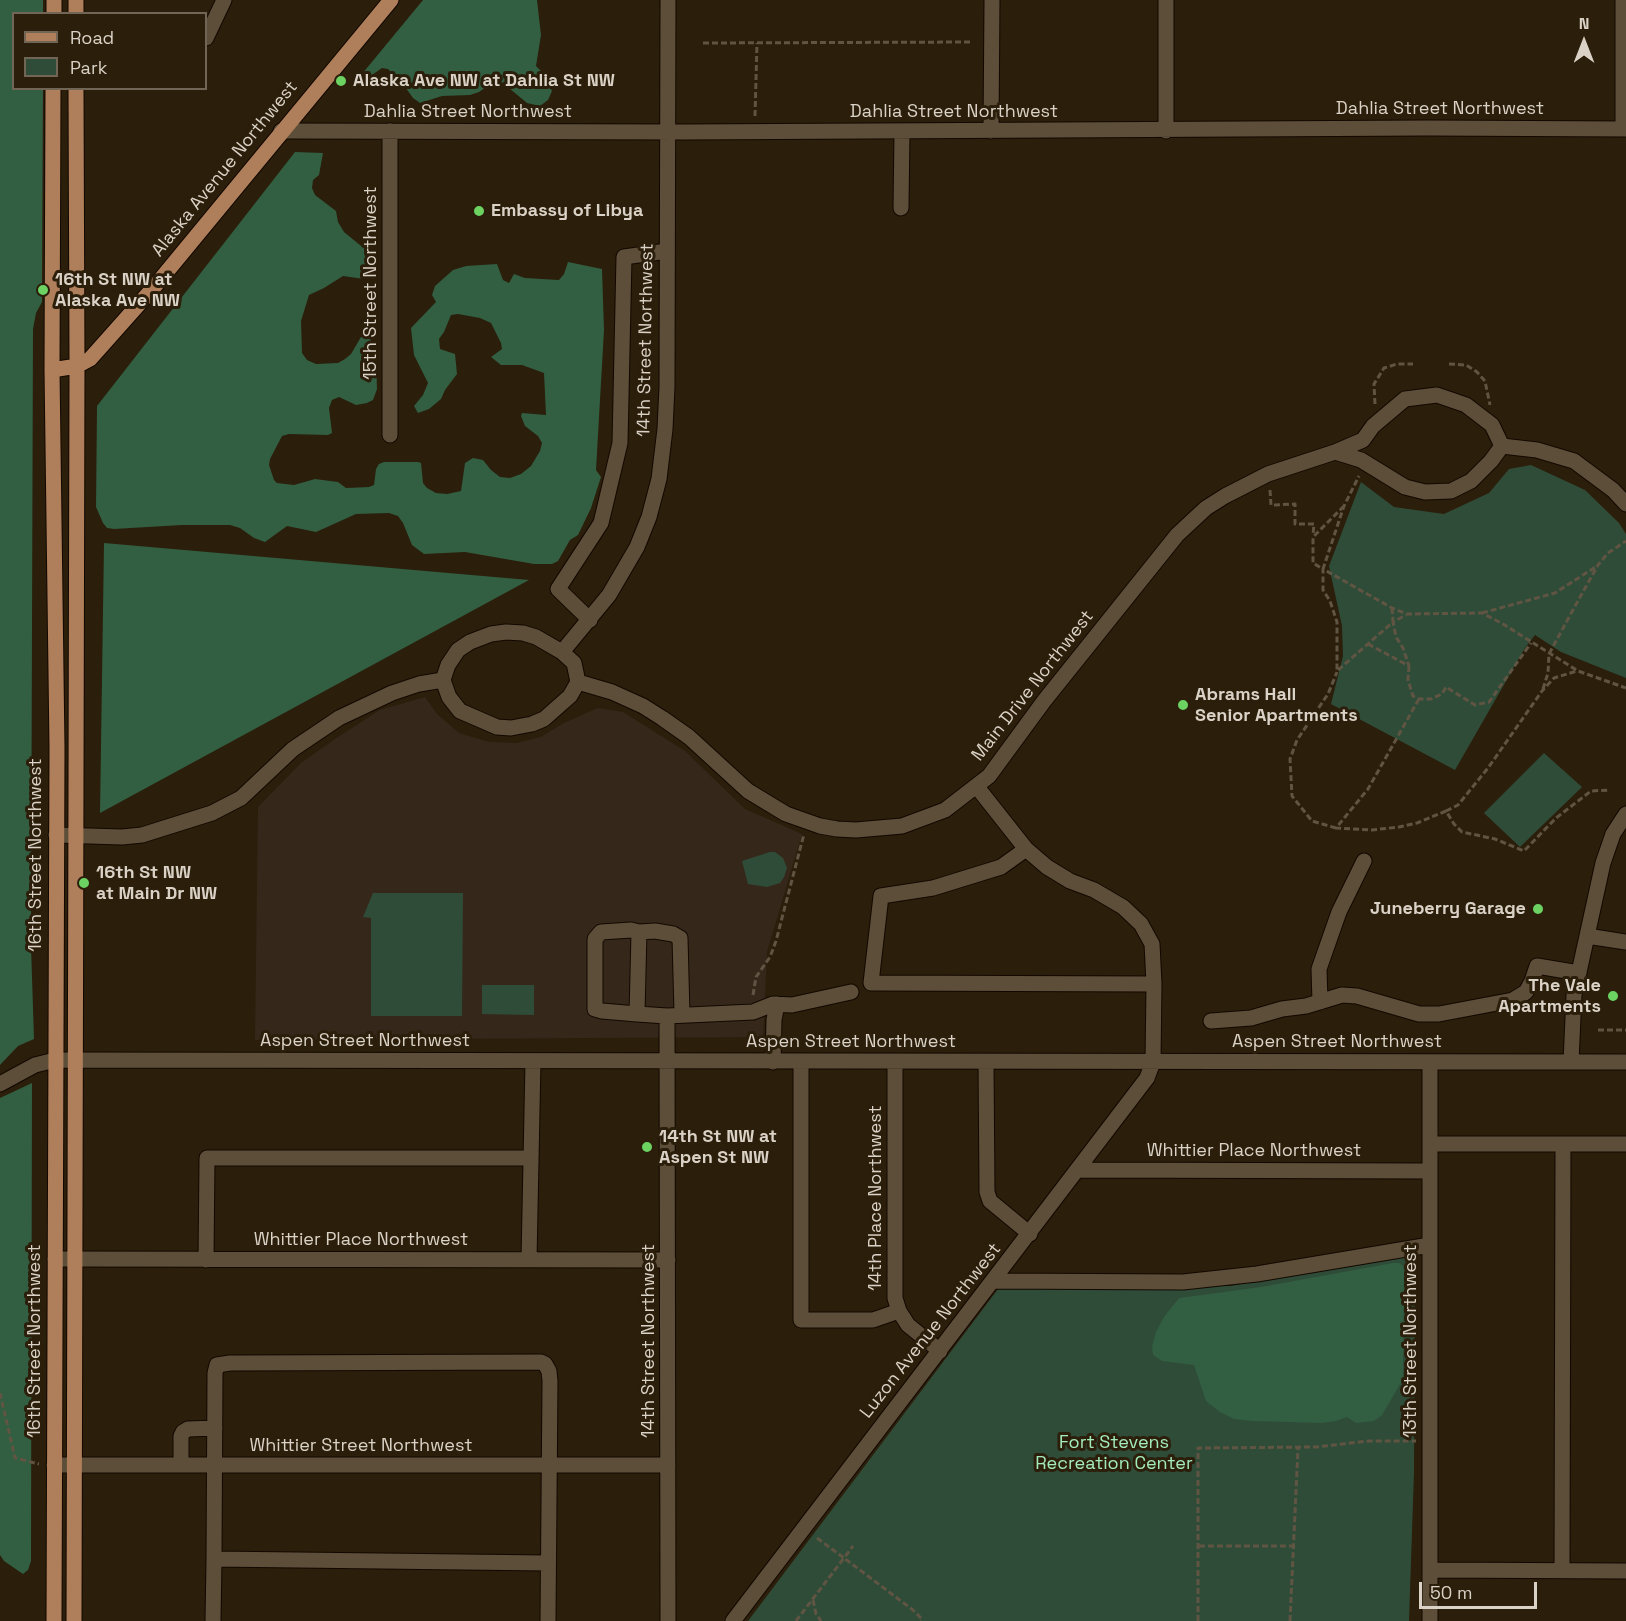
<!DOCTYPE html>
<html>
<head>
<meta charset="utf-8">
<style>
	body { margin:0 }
	#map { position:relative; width:1626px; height:1621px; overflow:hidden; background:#2b1e0a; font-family:"Space Grotesk",sans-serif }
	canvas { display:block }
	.legend { position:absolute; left:12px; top:12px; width:195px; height:78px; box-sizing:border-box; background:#2b1e0a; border:2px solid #716655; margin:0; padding:8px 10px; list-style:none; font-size:18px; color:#dad2c6 }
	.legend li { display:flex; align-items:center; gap:12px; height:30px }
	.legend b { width:30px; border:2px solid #716655 }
	.north { position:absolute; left:1554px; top:12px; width:60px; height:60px; -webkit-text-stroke:4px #2b1e0a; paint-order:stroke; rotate:0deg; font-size:16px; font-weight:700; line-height:24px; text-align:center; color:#dad2c6 }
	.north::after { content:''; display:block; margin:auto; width:21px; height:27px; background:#dad2c6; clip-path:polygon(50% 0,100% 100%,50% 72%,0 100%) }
	.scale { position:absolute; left:1419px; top:1582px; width:118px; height:27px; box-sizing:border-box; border:3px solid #dad2c6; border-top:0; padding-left:8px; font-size:18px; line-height:21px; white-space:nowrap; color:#dad2c6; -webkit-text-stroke:4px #2b1e0a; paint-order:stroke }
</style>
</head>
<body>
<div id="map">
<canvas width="1626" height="1621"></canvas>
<ul class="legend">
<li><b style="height:8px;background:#ae7f5a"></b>Road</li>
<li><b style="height:16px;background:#2f4c39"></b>Park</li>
</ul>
<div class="north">N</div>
<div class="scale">50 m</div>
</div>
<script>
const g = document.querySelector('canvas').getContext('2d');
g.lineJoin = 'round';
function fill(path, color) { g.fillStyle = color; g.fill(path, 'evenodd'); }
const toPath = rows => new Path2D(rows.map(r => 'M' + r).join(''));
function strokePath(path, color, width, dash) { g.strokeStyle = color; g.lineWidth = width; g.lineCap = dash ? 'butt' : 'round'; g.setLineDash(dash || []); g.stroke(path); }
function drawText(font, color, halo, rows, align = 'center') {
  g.font = font + ' "Space Grotesk",sans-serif'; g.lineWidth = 6; g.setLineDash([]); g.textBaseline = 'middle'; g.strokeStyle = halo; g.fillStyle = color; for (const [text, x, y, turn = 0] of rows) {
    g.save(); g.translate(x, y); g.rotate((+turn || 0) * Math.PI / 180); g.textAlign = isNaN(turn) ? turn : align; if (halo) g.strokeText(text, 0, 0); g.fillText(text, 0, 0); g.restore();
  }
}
fill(toPath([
	[425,697,437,714,459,733,489,742,517,743,541,737,564,723,598,708,623,712,685,751,745,809,802,834,767,952,763,1037,255,1040,258,807,301,763,341,735,380,710]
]), '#35281b');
fill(toPath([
	[1531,465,1585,490,1619,523,1626,534,1626,678,1561,652,1535,635,1525,648,1455,770,1331,704,1343,656,1342,626,1329,566,1361,482,1394,507,1444,514,1489,493,1509,469],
	[1544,753,1582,787,1520,847,1484,813],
	[770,852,775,852,783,858,787,868,784,877,780,883,767,887,748,884,742,861],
	[373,893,463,893,462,1016,371,1016,371,918,363,917],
	[482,985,534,985,534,1015,482,1014],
	[1415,1253,1414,1472,1409,1621,748,1621,1001,1285,1230,1286]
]), '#2f4c39');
fill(toPath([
	[0,0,43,0,43,13,14,14,14,88,43,89,42,290,42,302,36,313,33,329,31,926,27,929,27,943,31,946,34,1039,18,1046,0,1065],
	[423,0,537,0,541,35,536,66,542,72,552,91,548,100,540,106,527,103,498,79,479,92,470,95,442,96,420,103,413,98,403,84,395,86,393,74,388,69,382,68,359,84,357,80],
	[295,152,323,153,319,175,313,180,312,188,315,195,336,211,338,222,344,232,371,254,373,272,369,278,364,279,343,276,324,288,309,295,301,321,302,353,307,360,316,364,338,363,345,359,351,354,361,337,370,337,376,356,377,389,373,400,367,403,356,405,339,397,332,400,329,408,332,433,328,435,289,434,282,436,270,459,269,465,274,480,277,483,294,485,315,479,338,482,346,488,369,487,374,485,376,469,379,464,384,462,418,462,421,463,423,483,427,488,436,493,447,494,461,491,465,463,473,458,483,460,491,470,500,477,510,478,521,474,531,466,540,451,542,443,538,436,525,426,521,416,522,413,546,415,544,373,522,365,501,365,491,357,502,349,501,343,491,323,480,318,458,314,451,315,444,332,439,339,440,349,455,354,457,374,445,390,441,399,429,409,418,413,414,406,423,395,428,383,414,355,411,328,436,302,432,295,435,286,453,270,466,266,497,264,503,280,509,283,514,274,525,278,559,280,564,274,568,262,602,269,604,330,596,470,601,477,591,508,578,535,570,540,558,561,552,564,534,564,465,552,424,554,412,545,403,523,398,516,389,513,356,514,316,532,287,526,265,542,254,538,240,528,230,525,182,525,114,529,107,528,103,523,96,507,97,406],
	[104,543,529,580,100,813],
	[32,1083,31,1561,28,1570,23,1574,4,1561,0,1555,0,1098],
	[1393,1263,1399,1263,1403,1266,1404,1270,1403,1379,1382,1415,1374,1421,1356,1423,1347,1417,1336,1421,1322,1423,1251,1421,1234,1419,1220,1412,1206,1401,1194,1365,1162,1361,1153,1355,1152,1346,1156,1332,1164,1317,1179,1298,1261,1287]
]), '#325e42');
const minor = toPath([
	[1623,0,1623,129],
	[206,38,224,0],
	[281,131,683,132,1428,128,1626,129],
	[991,131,992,0],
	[1166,131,1166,0],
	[901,208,902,131],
	[390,435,390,131],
	[1502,446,1537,450,1574,461,1613,490,1626,504],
	[1335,452,1361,460,1405,487,1425,492,1451,491,1471,481,1491,461,1502,446],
	[590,620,558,589,601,523,620,443,624,257,667,251],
	[506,632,523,633,536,637,562,652,574,663,578,682,570,696,544,719,532,724,511,728,497,727,460,711,449,697,443,680,448,665,458,650,470,642,491,634,506,632],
	[562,652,609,595,637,547,649,517,659,479,665,429,667,387,668,0],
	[578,682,612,692,643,706,662,718,689,737,748,791,786,814,820,826,837,829,856,830,902,826,945,810,989,776,1044,701,1177,535,1206,508,1225,496,1268,474,1335,452,1363,440,1373,426,1405,399,1437,395,1466,405,1492,425,1502,446],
	[56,835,122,837,142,835,212,813,241,798,293,749,339,718,392,693,419,684,443,680],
	[1026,849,1001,867,933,888,881,896,871,983,1154,984],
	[639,932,655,931,673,934,680,938,682,1014],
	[1587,936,1626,942],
	[1320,1002,1319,969,1339,912,1364,861],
	[637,1014,639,932,631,930,601,932,595,939,595,1009,602,1011,637,1014,667,1016,753,1012,773,1004,792,1005,851,992],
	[667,1016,668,1621],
	[1211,1021,1251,1018,1282,1009,1306,1006,1342,995,1357,996,1419,1014,1439,1014,1513,1000,1526,992,1532,981,1537,966,1579,973],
	[773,1062,774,1020,777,1004],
	[801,1062,801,1320,873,1320,899,1311],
	[895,1062,895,1298,899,1311,908,1325,940,1351],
	[986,1062,987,1192,990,1201,1030,1234],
	[1430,1062,1430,1621],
	[1571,1062,1574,995,1603,863,1613,834,1626,814],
	[0,1084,35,1065,55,1060,1626,1062],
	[1430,1144,1626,1144],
	[1078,1170,1430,1171],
	[55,1259,668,1260],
	[206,1260,207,1158,531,1158],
	[529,1260,533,1061],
	[994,1281,1183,1282,1257,1274,1430,1245],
	[54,1465,668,1465],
	[181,1465,181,1436,183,1432,188,1429,215,1428],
	[214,1559,215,1373,217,1365,230,1363,541,1362,545,1364,549,1371,550,1381,548,1621],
	[1430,1570,1626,1571],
	[1562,1570,1563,1144],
	[213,1621,214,1559,547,1563],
	[733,1621,1147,1078,1153,1062,1154,984,1152,944,1141,924,1123,907,1094,890,1070,881,1047,867,1026,849,977,787]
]);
const major = toPath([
	[54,14,54,0],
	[76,14,76,0],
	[53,88,52,370,57,748,54,1621],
	[52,370,77,366,90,359,155,286,391,0],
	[74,1621,77,366,76,88]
]);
strokePath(minor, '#130800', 17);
strokePath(major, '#130800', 17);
strokePath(toPath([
	[703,43,971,42],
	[755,116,757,43],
	[1449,364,1466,365,1477,372,1485,381,1490,405],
	[1375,404,1374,384,1384,368,1397,364,1413,364],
	[1270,490,1271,505,1295,504,1295,524,1314,524,1313,535],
	[1344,506,1313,537,1313,563,1323,569,1344,506,1359,476],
	[1392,608,1393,622,1337,671,1337,622,1330,601,1323,590,1323,569,1392,608,1407,614,1482,613,1503,624,1578,671,1626,688],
	[1482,613,1555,593,1597,566],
	[1368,644,1409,666,1403,648,1396,637,1393,622,1406,615],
	[1409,666,1408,680,1413,696,1419,699,1431,699,1442,694,1446,687,1475,705,1489,702,1531,643],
	[1543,689,1548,673,1549,654,1574,608,1598,565,1608,553,1626,541],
	[1419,699,1368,789,1336,828,1372,830,1399,827,1417,823,1446,811,1454,824,1462,832,1495,839,1524,851,1556,818,1591,791,1610,790],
	[1446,811,1458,805,1488,768,1542,691,1554,678,1577,671],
	[1336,828,1312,821,1292,796,1290,759,1297,740,1328,694,1337,672],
	[753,995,756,977,770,957,776,941,804,834],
	[1598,1030,1626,1030],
	[0,1393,15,1458,39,1464],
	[817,1538,844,1558,853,1546],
	[1199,1546,1294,1546],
	[813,1600,816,1614,821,1621],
	[796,1621,844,1558,913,1610,920,1617,922,1620,921,1621],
	[1198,1621,1198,1448,1316,1447,1369,1441,1416,1441],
	[1290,1621,1298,1448]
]), '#605543', 3, [6, 3]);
strokePath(minor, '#5c4e38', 15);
strokePath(major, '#ae7f5a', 15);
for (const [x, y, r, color] of [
	[341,81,6,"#6cd362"],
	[479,211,6,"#6cd362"],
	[43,290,6,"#6cd362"],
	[1183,705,6,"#6cd362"],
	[84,883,6,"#6cd362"],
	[1538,909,6,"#6cd362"],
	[1613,996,6,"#6cd362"],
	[647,1147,6,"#6cd362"]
]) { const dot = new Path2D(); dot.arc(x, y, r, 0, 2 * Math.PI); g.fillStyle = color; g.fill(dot); strokePath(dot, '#2b1e0a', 2); }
drawText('bold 18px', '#dad2c6', '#2b1e0a', [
	["Alaska Ave NW at Dahlia St NW",353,81],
	["Embassy of Libya",491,211],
	["16th St NW at",55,280],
	["Alaska Ave NW",55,301],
	["Abrams Hall",1195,695],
	["Senior Apartments",1195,716],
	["16th St NW",96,873],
	["at Main Dr NW",96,894],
	["Juneberry Garage",1526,909,"right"],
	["The Vale",1601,986,"right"],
	["Apartments",1601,1007,"right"],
	["14th St NW at",659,1137],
	["Aspen St NW",659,1158]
], 'left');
drawText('18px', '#dad2c6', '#2b1e0a', [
	["Dahlia Street Northwest",1440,109],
	["Dahlia Street Northwest",468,112],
	["Dahlia Street Northwest",954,112],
	["Alaska Avenue Northwest",225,169,-51],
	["15th Street Northwest",371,283,-90],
	["14th Street Northwest",646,340,-89],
	["Main Drive Northwest",1033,686,-52],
	["16th Street Northwest",36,855,-90],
	["Aspen Street Northwest",365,1041],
	["Aspen Street Northwest",851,1042],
	["Aspen Street Northwest",1337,1042],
	["Whittier Place Northwest",1254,1151],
	["14th Place Northwest",876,1198,-90],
	["Whittier Place Northwest",361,1240],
	["Luzon Avenue Northwest",931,1331,-52],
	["16th Street Northwest",35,1341,-90],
	["14th Street Northwest",649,1341,-90],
	["13th Street Northwest",1411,1341,-90],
	["Whittier Street Northwest",361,1446]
]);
drawText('18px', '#a3ebbb', '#2b1e0a', [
	["Fort Stevens",1114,1443],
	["Recreation Center",1114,1464]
]);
</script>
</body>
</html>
